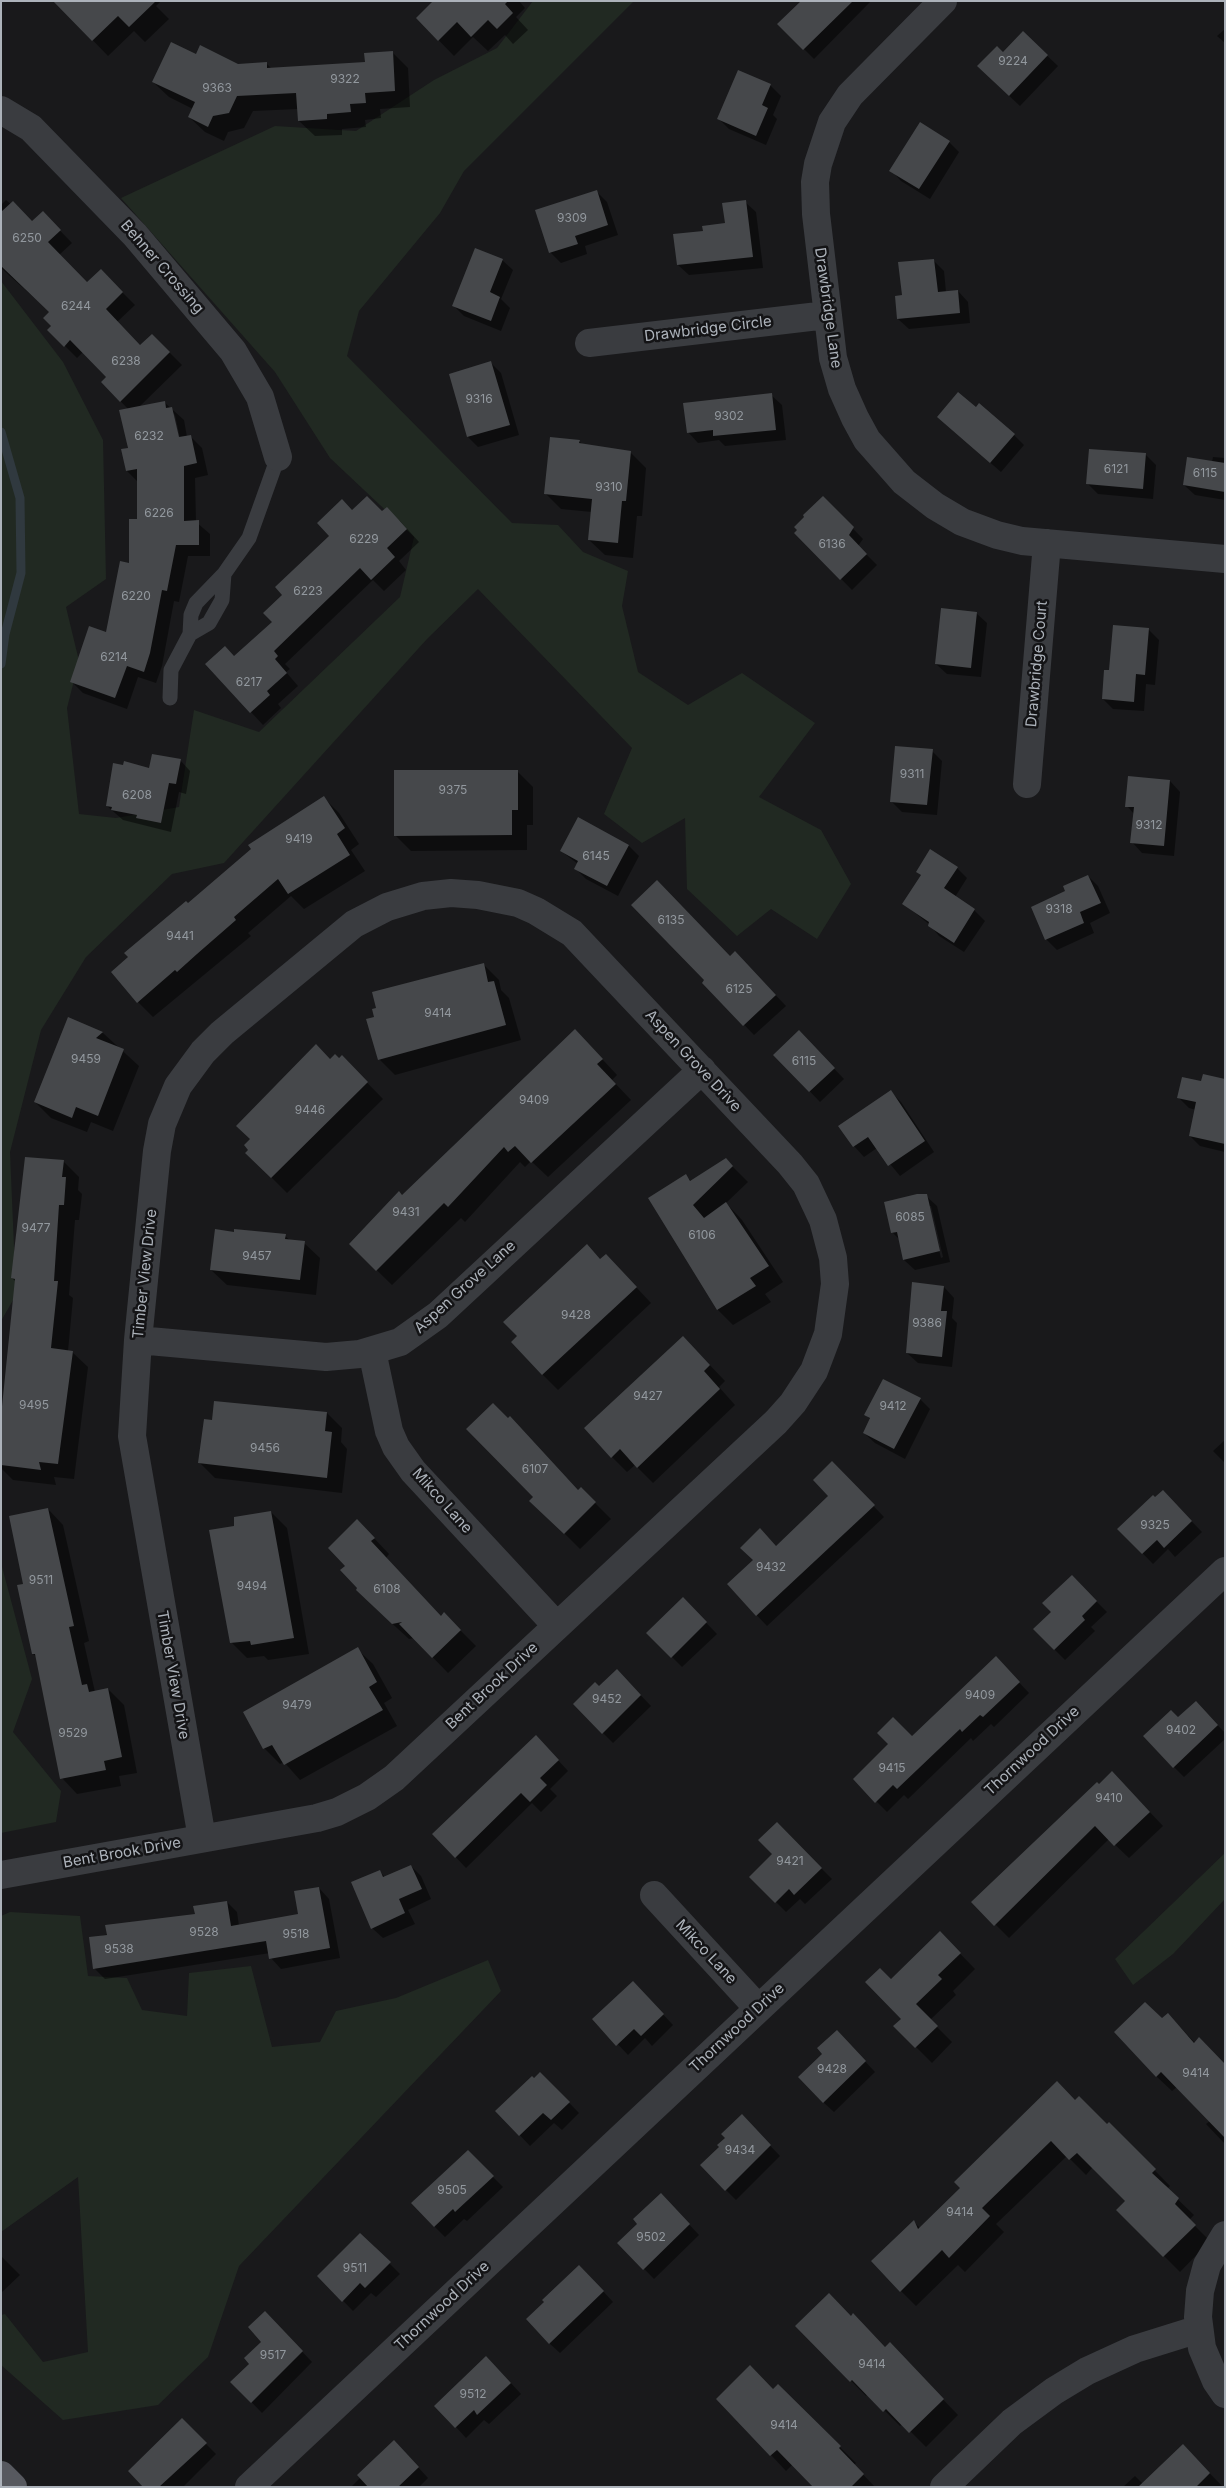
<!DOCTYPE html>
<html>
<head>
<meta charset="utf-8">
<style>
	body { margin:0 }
	#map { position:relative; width:1226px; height:2488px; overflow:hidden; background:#19191b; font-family:Inter,sans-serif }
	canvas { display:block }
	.frame { position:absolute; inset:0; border:2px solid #acb2ba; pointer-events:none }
</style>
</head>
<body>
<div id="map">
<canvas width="1226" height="2488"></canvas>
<div class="frame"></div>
</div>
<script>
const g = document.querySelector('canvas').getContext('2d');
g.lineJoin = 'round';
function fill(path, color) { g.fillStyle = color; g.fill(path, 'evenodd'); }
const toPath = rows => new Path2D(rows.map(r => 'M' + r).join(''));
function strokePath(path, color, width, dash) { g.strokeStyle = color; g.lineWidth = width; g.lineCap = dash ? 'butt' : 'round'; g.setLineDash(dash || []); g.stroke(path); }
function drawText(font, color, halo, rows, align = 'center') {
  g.font = font + ' Inter,sans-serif'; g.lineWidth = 5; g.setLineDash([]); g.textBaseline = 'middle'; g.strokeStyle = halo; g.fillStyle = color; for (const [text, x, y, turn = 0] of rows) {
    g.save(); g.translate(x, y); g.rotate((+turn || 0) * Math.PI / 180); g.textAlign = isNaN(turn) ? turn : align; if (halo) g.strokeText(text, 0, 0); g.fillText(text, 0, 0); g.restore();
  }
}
fill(toPath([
	[533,1,634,1,464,171,440,213,359,311,347,356,512,523,558,525,583,552,628,571,622,606,638,672,688,705,742,673,815,723,759,797,821,830,851,884,817,939,771,909,737,936,687,889,685,818,642,843,604,814,632,748,478,589,427,639,224,863,172,874,86,957,41,1030,10,1152,16,1295,1,1321,1,281,63,362,103,440,106,579,66,607,79,661,67,708,79,814,116,818,179,807,194,710,259,732,400,597,414,537,330,458,275,372,121,198,275,126,356,131,434,80,497,48],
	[1,1563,32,1679,13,1732,61,1791,56,1822,1,1833],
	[1225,1853,1225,1899,1173,1954,1133,1985,1115,1959],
	[10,1912,80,1916,88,1976,127,1978,142,2010,187,2016,189,1973,251,1966,272,2047,320,2042,336,2011,396,1998,488,1960,501,1991,239,2266,208,2357,158,2405,63,2420,1,2365,1,2315,5,2314,43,2362,88,2352,78,2177,1,2232,1,1916]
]), '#212922');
fill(toPath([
	[55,1,161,1,156,6,169,19,145,42,134,31,108,56],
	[434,1,519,1,525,8,516,17,528,30,513,44,505,35,488,51,473,37,454,56,417,18],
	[803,1,871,1,814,59,779,24],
	[1225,29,1225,43,1217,36],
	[1023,33,1058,66,1020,106,989,77,1003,54],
	[392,52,408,68,410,107,380,109,381,118,365,120,366,127,342,129,342,135,315,136,299,121,298,109,253,111,244,128,228,132,224,141,205,132,189,117,193,109,169,97,153,82,197,56,238,65,267,64,272,69,367,63],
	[770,85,781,96,773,115,777,119,766,145,729,129,719,119],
	[949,142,959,152,930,199,901,181,891,170],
	[597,192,607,202,618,235,585,246,587,254,561,263,550,252],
	[6,200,32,223,43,213,72,243,59,255,87,284,101,271,135,305,117,322,141,347,152,335,182,365,139,407,164,402,184,420,187,437,190,436,202,448,208,475,195,478,196,522,210,534,210,556,188,556,179,602,174,601,162,666,156,683,138,677,127,709,83,693,71,681,107,634,131,565,138,520,138,482,127,471,129,410,102,382,107,377,83,352,77,358,49,330,53,326,50,312,1,268,1,205],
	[172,412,175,415,181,443,179,444],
	[745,202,756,212,763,268,689,275,678,265,675,235,704,232,726,224],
	[502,260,513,270,501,299,510,308,501,331,464,316,453,305],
	[934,261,944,271,946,292,958,291,968,302,970,323,909,329,898,319,903,296],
	[491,363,501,373,519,435,478,447,468,437],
	[771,395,782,405,786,440,725,446,719,440,698,443,688,432],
	[938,417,1014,435,1024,445,1001,472],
	[579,441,583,445,631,453,646,468,642,516,637,516,633,558,605,555,589,540,592,512,561,509,545,493],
	[1145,454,1156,465,1153,499,1098,494,1088,484],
	[1213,457,1225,458,1225,500,1195,495,1184,485,1212,462],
	[823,498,863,539,858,546,877,565,852,590,796,533],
	[352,512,382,513,400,521,419,542,399,561,406,570,384,591,373,580,285,664,290,669,286,672,298,686,278,704,281,708,263,725,251,712,234,658,274,622,284,595],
	[976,613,987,623,981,677,947,674,936,664],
	[1114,626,1149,630,1159,640,1155,685,1146,684,1144,711,1113,709,1103,699,1110,672],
	[932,751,942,761,937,815,902,812,891,801],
	[180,760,190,771,186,794,179,792,171,832,123,820,107,806,150,769],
	[518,772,533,787,533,825,527,825,527,850,411,851,395,835],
	[1170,781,1180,792,1174,856,1142,853,1132,842,1134,814,1127,806],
	[323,797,339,813,359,844,351,850,365,871,304,909,291,896,248,933,251,936,153,1017,138,1002],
	[578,819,629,846,639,856,618,896,586,879,576,869,578,864,561,851],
	[957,868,967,878,955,897,974,910,985,921,964,952,939,936,930,925,904,904,922,876,917,872],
	[1088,876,1098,886,1110,913,1090,923,1094,933,1057,950,1046,939,1067,892],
	[730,957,745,963,786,1006,754,1035,704,983],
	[483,964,499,980,501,990,509,998,521,1040,395,1075,379,1059,375,1017],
	[69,1019,103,1033,139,1066,113,1131,91,1122,87,1132,51,1118,35,1102],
	[799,1032,844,1079,820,1102,775,1055],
	[590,1046,617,1075,612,1080,631,1100,548,1177,531,1161,525,1167,520,1162,465,1222,461,1218,392,1285,350,1244,402,1196],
	[342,1057,383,1099,287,1193,247,1153,331,1060],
	[1225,1080,1225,1152,1200,1146,1190,1136,1196,1110,1189,1108,1179,1098,1202,1082],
	[891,1092,901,1102,934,1152,900,1176,877,1148,864,1157,854,1146],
	[726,1160,748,1182,726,1203,742,1220,783,1282,765,1294,771,1302,733,1325,718,1310,686,1176,692,1182],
	[63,1161,79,1177,78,1190,82,1194,79,1220,75,1220,69,1295,73,1298,68,1351,72,1352,88,1367,74,1479,54,1477,56,1485,13,1480,1,1468,1,1430,16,1282,12,1278,17,1227,20,1227],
	[926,1196,937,1206,950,1262,915,1270,904,1260,900,1240,893,1233,886,1203],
	[928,1206,931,1206,943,1257,941,1258],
	[285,1236,291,1241,304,1243,320,1258,316,1295,227,1285,211,1270],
	[621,1271,651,1303,558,1390,542,1374],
	[944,1287,954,1298,952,1318,957,1323,952,1367,918,1363,907,1353],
	[683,1337,725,1381,719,1387,735,1405,653,1483,635,1465,627,1472,612,1457],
	[920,1399,930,1409,905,1459,875,1443,864,1433,871,1420,866,1415],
	[327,1413,342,1428,341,1442,347,1449,342,1493,215,1478,200,1463],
	[1225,1440,1225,1463,1213,1451],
	[832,1463,884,1517,767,1626,728,1585,776,1547,829,1496],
	[581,1489,611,1519,580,1549,547,1516,535,1497,579,1491],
	[1163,1492,1202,1532,1175,1557,1168,1549,1153,1564,1119,1529],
	[48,1509,63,1525,89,1641,84,1643,95,1692,108,1689,124,1705,137,1773,119,1776,121,1786,77,1794,62,1778,38,1658,33,1654,25,1584],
	[271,1512,287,1528,309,1654,268,1660,264,1656,247,1658,231,1642],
	[372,1536,389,1554,386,1558,441,1617,444,1614,476,1646,448,1673,414,1638,409,1639,373,1606,342,1570],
	[1072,1577,1107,1612,1091,1627,1095,1631,1065,1660,1034,1629,1052,1612],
	[683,1599,717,1634,682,1667,648,1633],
	[357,1649,373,1664,392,1698,384,1703,397,1726,300,1780,284,1762,280,1764,264,1748],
	[996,1658,1029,1693,994,1727,991,1724,973,1741,971,1738,908,1799,904,1795,887,1812,854,1779,890,1744,912,1738],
	[627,1681,651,1706,613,1743,574,1704,599,1688],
	[1206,1713,1225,1733,1225,1739,1184,1777,1174,1767,1178,1719],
	[546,1747,568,1771,550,1789,557,1796,541,1812,532,1803,466,1868,434,1834],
	[1125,1786,1163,1826,1129,1858,1109,1839,1009,1938,973,1902],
	[777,1824,832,1879,805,1904,800,1899,786,1912,751,1877,774,1854],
	[411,1866,421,1876,431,1899,408,1910,415,1924,383,1938,372,1928,379,1871,385,1877],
	[319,1888,329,1899,340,1958,281,1969,271,1958,270,1953,105,1979,95,1969,91,1938,196,1915,227,1902,237,1912,239,1926,300,1915],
	[940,1933,975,1969,953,1991,956,1995,930,2020,952,2042,932,2063,895,2026,903,2019,891,1981],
	[643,1993,673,2025,652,2046,645,2038,628,2055,594,2019],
	[1168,2014,1195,2043,1225,2065,1225,2144,1206,2124,1210,2121,1177,2087,1172,2091,1156,2076,1162,2020],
	[847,2042,875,2072,834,2112,823,2102],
	[540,2073,579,2113,562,2130,554,2123,530,2146,497,2111],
	[1076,2101,1107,2126,1109,2124,1170,2186,1167,2189,1194,2215,1189,2220,1210,2241,1180,2272,1118,2210,1127,2201,1093,2167,1086,2175,1067,2156,996,2224,1004,2232,965,2272,958,2265,916,2306,901,2291,914,2222,920,2228],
	[742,2116,780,2156,736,2200,726,2190,721,2147],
	[468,2152,503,2187,467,2221,464,2219,445,2237,434,2226],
	[671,2205,699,2235,654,2279,619,2243],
	[360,2234,400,2274,376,2297,371,2293,353,2311,319,2276],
	[1,2256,20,2275,1,2293],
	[590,2277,613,2302,560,2353,549,2343],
	[851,2317,886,2348,905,2360,958,2415,926,2447,903,2424,900,2426,868,2394,866,2396,797,2326],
	[275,2323,312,2362,262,2413,232,2382,251,2364],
	[497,2368,521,2394,489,2424,484,2420,466,2438,456,2427],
	[778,2386,856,2463,854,2465,875,2487,814,2487,793,2464,786,2471,771,2455,773,2390],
	[182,2420,216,2454,183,2487,145,2487],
	[1183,2446,1223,2487,1123,2487,1135,2476,1143,2484],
	[404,2452,428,2478,419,2487,351,2487,361,2477]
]), '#0007');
strokePath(toPath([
	[1,432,20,498,21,573,5,634,1,664]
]), '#30393f', 9);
fill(toPath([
	[53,1,156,1,129,27,118,16,92,41],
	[433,1,508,1,505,4,513,13,497,29,488,20,471,37,457,22,438,41,416,18],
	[801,1,853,1,803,50,777,24],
	[1023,31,1048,55,1009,96,977,66,997,46,1003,52],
	[171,42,196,54,200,45,238,64,267,62,267,68,365,62,364,53,393,51,395,91,365,93,366,103,350,104,351,112,327,114,327,119,298,121,296,93,237,96,229,113,213,116,208,127,188,117,195,102,152,82],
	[738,70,771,84,762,105,768,108,756,136,717,119],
	[920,122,950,141,919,189,889,171],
	[597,190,608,225,575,236,578,244,549,253,535,210],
	[746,200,753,257,677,265,673,234,703,231,702,226,725,223,722,203],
	[13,201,32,221,43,211,61,230,48,242,87,282,101,269,123,292,106,309,140,345,152,334,170,352,120,402,101,382,106,377,70,340,64,347,47,330,51,326,43,318,49,312,1,266,1,212],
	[475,248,503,259,490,292,500,297,491,321,452,306],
	[934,259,938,292,958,290,960,313,897,319,895,296,902,295,898,262],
	[491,361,510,425,467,437,449,374],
	[958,392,976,407,979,403,1015,434,990,463,937,417],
	[772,393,776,430,713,436,713,430,687,433,683,403],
	[165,401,166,408,172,407,179,437,191,435,197,463,184,466,184,521,199,520,199,545,176,545,167,591,162,590,150,653,144,672,127,666,115,698,70,682,89,626,106,632,120,561,129,563,129,519,137,519,137,469,126,471,121,449,128,448,119,410],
	[550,437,580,440,579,443,631,451,626,501,622,501,618,543,588,540,592,499,544,494],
	[1089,449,1146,453,1143,489,1086,484],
	[1187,457,1225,463,1225,492,1183,485],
	[367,496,382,511,387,507,407,529,387,548,395,557,371,580,360,568,274,651,278,656,275,659,287,673,267,691,270,695,250,713,205,664,225,646,234,656,272,622,263,613,282,595,275,587,329,536,317,523,342,499,352,510],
	[823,496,854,527,849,535,867,554,840,580,794,533,797,530,794,527,804,517,803,515],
	[941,608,977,612,971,668,935,664],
	[1113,625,1149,628,1145,675,1136,674,1134,702,1102,699,1104,670,1109,670],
	[895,746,933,749,927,805,890,802],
	[152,754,181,759,176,784,169,783,161,823,136,818,137,815,111,810,112,807,106,806,113,763,123,765,124,761,149,768],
	[394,770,518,770,518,810,512,810,512,835,394,836],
	[1128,776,1170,780,1164,846,1130,843,1134,807,1125,807],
	[324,796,345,828,337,834,350,855,288,894,278,879,234,917,236,920,197,954,177,972,175,970,137,1003,111,972,128,957,124,953,186,901,188,903,251,849,248,845],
	[578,817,629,845,607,886,574,869,578,861,560,851],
	[930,849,958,867,944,888,975,909,954,943,928,926,929,922,902,904,921,875,916,872],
	[1088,875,1101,903,1080,912,1084,923,1045,940,1031,907,1065,891,1063,886],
	[657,880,730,956,735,951,776,995,743,1026,702,983,704,980,631,905],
	[484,963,488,982,494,981,506,1025,378,1060,366,1019,374,1017,372,1009,376,1008,372,992],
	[68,1017,103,1032,96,1038,124,1049,98,1116,76,1107,72,1118,34,1102],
	[575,1029,603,1059,597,1064,616,1084,531,1163,515,1146,508,1152,504,1147,448,1207,444,1203,376,1271,349,1244,399,1191,402,1195],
	[799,1030,835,1068,809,1092,773,1055],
	[316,1044,330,1059,335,1054,339,1058,342,1055,368,1082,271,1178,245,1153,248,1150,244,1145,250,1139,236,1126],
	[1203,1074,1225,1079,1225,1144,1189,1136,1196,1102,1177,1098,1182,1077,1201,1081],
	[891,1090,925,1141,888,1166,868,1137,853,1147,838,1126],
	[25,1157,64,1160,62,1177,66,1177,64,1205,59,1205,54,1281,58,1281,51,1348,73,1351,58,1464,39,1462,41,1470,1,1465,1,1416,15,1279,11,1278],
	[726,1158,733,1166,693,1205,704,1218,726,1202,769,1266,750,1278,756,1286,717,1310,648,1198,686,1174,690,1181],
	[917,1194,927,1194,940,1251,903,1260,897,1232,891,1233,884,1202],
	[215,1229,234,1232,234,1229,286,1234,285,1239,305,1241,300,1280,210,1270],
	[587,1244,600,1259,606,1254,637,1287,542,1375,511,1342,517,1336,503,1322],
	[912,1282,944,1286,941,1311,947,1311,942,1357,906,1353],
	[683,1336,710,1365,704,1371,720,1389,637,1468,620,1449,611,1458,584,1428],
	[883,1379,921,1398,894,1449,863,1433,870,1418,864,1415],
	[214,1401,327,1412,325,1431,332,1432,327,1478,198,1463,204,1419,212,1420],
	[493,1403,508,1418,510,1416,578,1490,581,1487,596,1502,564,1534,529,1501,533,1497,466,1429],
	[832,1461,875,1505,756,1616,727,1584,753,1560,740,1548,760,1528,776,1546,828,1496,813,1480],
	[1163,1490,1192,1521,1164,1548,1157,1540,1142,1554,1117,1529,1153,1495,1155,1497],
	[48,1508,74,1626,69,1627,82,1685,87,1684,89,1692,108,1688,122,1757,104,1761,106,1770,60,1779,35,1654,32,1654,17,1585,23,1584,9,1516],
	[271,1511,294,1638,251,1645,250,1641,230,1643,209,1530,234,1526,234,1517],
	[357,1519,375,1538,371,1541,441,1616,444,1612,461,1630,432,1658,399,1624,402,1622,392,1624,356,1590,357,1588,340,1570,345,1566,328,1548],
	[1072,1575,1097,1601,1082,1616,1085,1620,1054,1650,1033,1629,1051,1612,1042,1603],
	[683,1597,707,1622,671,1658,646,1633],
	[358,1647,377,1682,369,1687,383,1710,284,1765,272,1745,263,1749,243,1712],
	[996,1656,1020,1682,983,1717,980,1715,962,1732,960,1729,897,1789,893,1785,875,1803,853,1779,888,1744,877,1733,893,1717,912,1736],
	[617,1669,641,1695,602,1734,573,1704,595,1682,599,1686],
	[1196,1701,1218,1725,1173,1768,1143,1736,1171,1710,1178,1717],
	[536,1735,559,1760,540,1778,547,1785,530,1802,521,1793,455,1858,432,1834],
	[1112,1771,1150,1812,1114,1846,1095,1826,994,1926,971,1902,1097,1782,1099,1784],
	[777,1822,822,1868,794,1895,789,1889,775,1903,749,1877,772,1854,758,1840],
	[411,1865,422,1889,399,1899,405,1913,371,1929,351,1882,380,1870,383,1877],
	[319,1887,330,1948,269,1959,266,1941,93,1969,89,1937,107,1935,105,1925,195,1914,193,1906,227,1901,231,1926,298,1914,294,1891],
	[940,1931,961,1953,938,1975,942,1979,916,2004,938,2026,915,2048,893,2026,901,2019,865,1982,880,1968,891,1979],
	[633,1981,664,2014,641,2036,634,2029,616,2046,592,2019],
	[1145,2002,1162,2018,1168,2013,1194,2043,1199,2037,1225,2064,1225,2138,1161,2072,1156,2077,1114,2032],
	[837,2030,866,2061,823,2103,798,2077,822,2054,817,2048],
	[540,2072,570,2102,551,2120,543,2113,519,2136,495,2111,532,2076,534,2078],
	[1057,2081,1075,2100,1079,2096,1107,2124,1109,2122,1156,2169,1152,2173,1179,2198,1175,2204,1196,2225,1163,2257,1116,2210,1125,2201,1077,2153,1069,2160,1051,2141,982,2208,990,2216,949,2258,942,2250,900,2292,871,2261,914,2220,918,2229,960,2188,954,2182],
	[742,2114,771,2145,725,2191,700,2165,719,2147,717,2145,725,2138,721,2134],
	[468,2150,494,2176,455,2212,453,2209,434,2227,411,2203],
	[661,2193,690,2224,643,2270,617,2243,637,2224,633,2219],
	[360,2233,391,2262,365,2288,360,2283,342,2302,317,2276],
	[579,2265,604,2291,549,2344,526,2319,544,2302,542,2300],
	[829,2293,851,2316,853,2313,885,2347,890,2342,944,2399,909,2433,886,2409,883,2412,852,2380,850,2382,795,2326],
	[265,2311,303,2351,251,2403,230,2382,249,2364,244,2358,261,2342,248,2327],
	[486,2356,511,2383,477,2415,474,2410,455,2428,434,2406],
	[750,2365,773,2389,778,2384,841,2446,839,2448,864,2474,851,2487,813,2487,777,2450,770,2456,716,2399],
	[182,2418,207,2443,159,2487,143,2487,128,2471],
	[394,2440,419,2467,398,2487,368,2487,357,2475],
	[1183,2444,1210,2473,1196,2487,1138,2487]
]), '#46484b');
strokePath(toPath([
	[190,634,209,623,222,600,224,574],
	[170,698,171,670,190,634,191,615,196,603,224,574,249,538,278,457]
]), '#3a3c40', 15);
strokePath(toPath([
	[943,1,850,95,832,122,818,164,815,182,816,214,833,358,842,389,855,418,867,440,904,482,935,506,962,522,997,535,1022,541,1225,559],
	[1,110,31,128,135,235,233,351,260,397,278,457],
	[589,343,827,315],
	[1027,784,1047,543],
	[138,1340,326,1357,360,1354,400,1342,438,1315,702,1070],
	[372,1351,389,1431,396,1447,413,1471,556,1625],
	[1,1875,317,1818,337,1812,367,1797,394,1778,776,1422,793,1403,814,1371,828,1334,835,1284,833,1258,823,1220,806,1184,790,1164,572,933,536,911,518,903,478,895,451,893,423,896,387,907,354,924,222,1033,203,1052,178,1086,162,1124,157,1151,138,1340,132,1436,202,1838],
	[654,1895,758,2008],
	[1225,2235,1207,2265,1200,2291,1198,2317,1202,2348,1216,2381,1225,2394],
	[249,2487,1225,1571],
	[944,2487,1012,2422,1054,2391,1087,2371,1135,2349,1199,2329]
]), '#3a3c40', 28);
strokePath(toPath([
	[1,2475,13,2487]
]), '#57595f', 28);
drawText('12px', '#92989e', null, [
	["9224",1013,61],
	["9322",345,79],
	["9363",217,88],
	["9309",572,218],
	["6250",27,238],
	["6244",76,306],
	["6238",126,361],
	["9316",479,399],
	["9302",729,416],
	["6232",149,436],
	["6121",1116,469],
	["6115",1205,473],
	["9310",609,487],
	["6226",159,513],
	["6229",364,539],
	["6136",832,544],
	["6223",308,591],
	["6220",136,596],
	["6214",114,657],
	["6217",249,682],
	["9311",912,774],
	["9375",453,790],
	["6208",137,795],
	["9312",1149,825],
	["9419",299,839],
	["6145",596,856],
	["9318",1059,909],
	["6135",671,920],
	["9441",180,936],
	["6125",739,989],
	["9414",438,1013],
	["9459",86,1059],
	["6115",804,1061],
	["9409",534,1100],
	["9446",310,1110],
	["9431",406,1212],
	["6085",910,1217],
	["9477",36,1228],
	["6106",702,1235],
	["9457",257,1256],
	["9428",576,1315],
	["9386",927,1323],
	["9427",648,1396],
	["9495",34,1405],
	["9412",893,1406],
	["9456",265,1448],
	["6107",535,1469],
	["9325",1155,1525],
	["9432",771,1567],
	["9511",41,1580],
	["9494",252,1586],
	["6108",387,1589],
	["9409",980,1695],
	["9452",607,1699],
	["9479",297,1705],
	["9402",1181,1730],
	["9529",73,1733],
	["9415",892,1768],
	["9410",1109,1798],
	["9421",790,1861],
	["9528",204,1932],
	["9518",296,1934],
	["9538",119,1949],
	["9428",832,2069],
	["9414",1196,2073],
	["9434",740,2150],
	["9505",452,2190],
	["9414",960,2212],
	["9502",651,2237],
	["9511",355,2268],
	["9517",273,2355],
	["9414",872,2364],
	["9512",473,2394],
	["9414",784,2425]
]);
drawText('15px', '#acb2ba', '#141416', [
	["Behner Crossing",162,267,49],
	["Drawbridge Lane",828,308,82],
	["Drawbridge Circle",708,329,-7],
	["Drawbridge Court",1037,664,-85],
	["Aspen Grove Drive",693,1061,47],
	["Timber View Drive",145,1274,-84],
	["Aspen Grove Lane",465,1287,-42],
	["Mikco Lane",442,1501,48],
	["Timber View Drive",173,1675,80],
	["Bent Brook Drive",492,1686,-43],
	["Thornwood Drive",1032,1751,-43],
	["Bent Brook Drive",122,1853,-10],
	["Mikco Lane",706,1952,47],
	["Thornwood Drive",737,2028,-43],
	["Thornwood Drive",442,2306,-43]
]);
</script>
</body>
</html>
